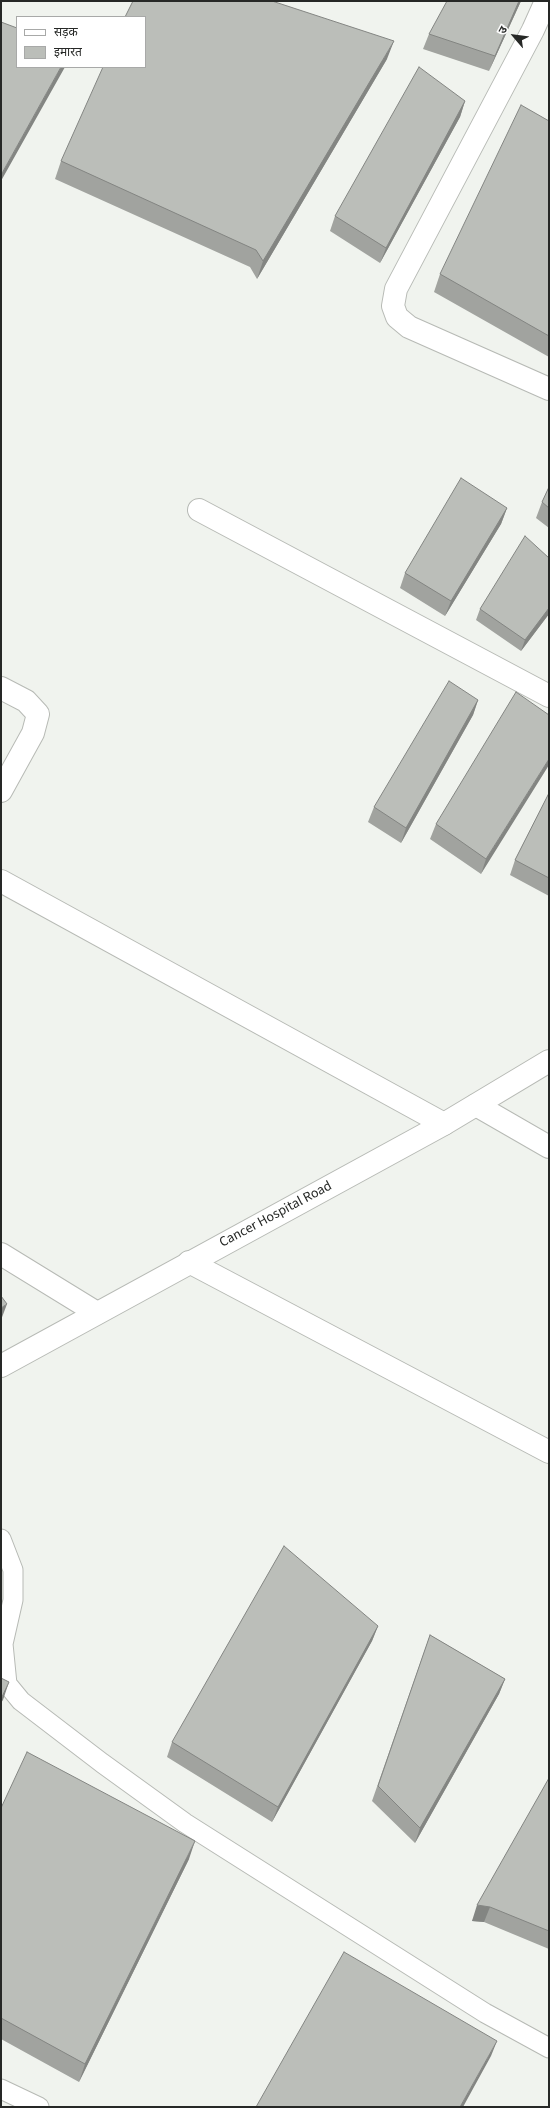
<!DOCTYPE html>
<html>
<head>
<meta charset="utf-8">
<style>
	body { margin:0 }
	#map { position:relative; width:550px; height:2108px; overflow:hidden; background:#f0f3ee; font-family:"Source Sans 3","Noto Sans Devanagari",sans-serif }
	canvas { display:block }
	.frame { position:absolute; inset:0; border:2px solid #262826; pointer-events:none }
	.legend { position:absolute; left:16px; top:16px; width:130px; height:52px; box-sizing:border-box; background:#fff; border:1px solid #a8a9a8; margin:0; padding:5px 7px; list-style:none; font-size:12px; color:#262826 }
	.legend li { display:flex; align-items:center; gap:8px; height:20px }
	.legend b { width:20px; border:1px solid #a8a9a8 }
	.north { position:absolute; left:494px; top:16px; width:40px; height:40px; -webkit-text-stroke:3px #fff; paint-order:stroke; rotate:298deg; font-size:11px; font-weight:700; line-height:16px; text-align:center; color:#262826 }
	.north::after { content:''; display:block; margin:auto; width:14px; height:18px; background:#262826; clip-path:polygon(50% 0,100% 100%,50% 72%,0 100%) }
</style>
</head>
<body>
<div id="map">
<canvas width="550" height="2108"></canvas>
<div class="frame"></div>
<ul class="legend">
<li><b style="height:5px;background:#fff"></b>सड़क</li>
<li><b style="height:11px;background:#bbbeb9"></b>इमारत</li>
</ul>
<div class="north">उ</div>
</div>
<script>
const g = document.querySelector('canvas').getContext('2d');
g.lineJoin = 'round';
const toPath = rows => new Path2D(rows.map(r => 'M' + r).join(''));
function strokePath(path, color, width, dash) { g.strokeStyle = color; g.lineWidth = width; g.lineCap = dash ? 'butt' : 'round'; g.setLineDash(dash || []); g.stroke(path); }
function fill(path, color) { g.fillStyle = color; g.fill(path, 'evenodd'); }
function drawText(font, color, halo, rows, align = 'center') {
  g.font = font + ' "Source Sans 3",sans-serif'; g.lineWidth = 3; g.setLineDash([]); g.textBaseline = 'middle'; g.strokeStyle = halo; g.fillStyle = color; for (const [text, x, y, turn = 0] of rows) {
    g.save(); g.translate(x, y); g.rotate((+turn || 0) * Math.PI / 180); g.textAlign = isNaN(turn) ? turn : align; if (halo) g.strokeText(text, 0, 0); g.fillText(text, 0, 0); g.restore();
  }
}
const service = toPath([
	[1,1539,13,1570,13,1600,3,1644,7,1684,21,1701,102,1763,185,1823,485,2013,549,2048],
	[1,2089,39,2107]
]);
const minor = toPath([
	[546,1,533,30,396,289,393,306,397,317,409,327,549,389],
	[199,510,549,696],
	[1,688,26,701,38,714,33,733,1,791],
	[1,881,444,1124],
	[476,1105,549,1147],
	[1,1254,97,1313],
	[189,1262,549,1452]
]);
const tertiary = toPath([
	[1,1366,444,1124,549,1061]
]);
strokePath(service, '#b7bab5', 21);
strokePath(minor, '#b7bab5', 24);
strokePath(tertiary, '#b7bab5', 24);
strokePath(service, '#fff', 19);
strokePath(minor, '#fff', 22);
strokePath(tertiary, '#fff', 22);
fill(toPath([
	[521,1,489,71,423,49,429,34],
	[387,59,257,279,250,267,55,179,61,161],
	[465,101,460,117,380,263,330,231,335,216],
	[549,121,549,357,434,292,440,274],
	[549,487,549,528,536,518,542,502],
	[507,508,501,524,445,616,400,588,405,573],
	[549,558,549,614,521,651,476,620,480,609],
	[478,700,473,715,401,843,368,822,374,807],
	[549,715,481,874,430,839,436,824],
	[549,793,549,896,510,875,515,860],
	[378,1626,372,1641,272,1822,167,1757,172,1742],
	[430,1635,505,1679,499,1694,415,1843,372,1801],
	[549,1778,549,1949,484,1922,472,1921],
	[1,1808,189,1859,79,2082,1,2039]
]), '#a1a39f');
fill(toPath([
	[519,1,521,1,489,71,495,56],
	[394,41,387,59,257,279,263,261],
	[61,67,65,67,1,181,1,175],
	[465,101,460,117,380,263,386,248],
	[507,508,501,524,445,616,451,601],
	[549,608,549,614,521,651,525,640],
	[478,700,473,715,401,843,406,828],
	[549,759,549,765,481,874,486,859],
	[7,1304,1,1320,1,1308],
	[378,1626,372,1641,272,1822,278,1807],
	[505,1679,499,1694,415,1843,420,1828],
	[9,1682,3,1700,1,1703,1,1699],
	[195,1841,189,1859,79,2082,85,2064],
	[477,1905,490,1907,484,1922,472,1921],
	[497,2041,491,2056,463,2107,460,2107]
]), '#838582');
const building = toPath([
	[133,1,272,1,394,41,263,261,256,250,61,161,103,67,145,67,145,17,125,17,133,1],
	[447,1,519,1,495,56,429,34,447,1],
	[1,22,17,28,17,67,61,67,1,175,1,22],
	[419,67,465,101,386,248,335,216,419,67],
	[521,105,549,121,549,336,440,274,521,105],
	[461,478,507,508,451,601,405,573,461,478],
	[549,487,549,508,542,502,549,487],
	[525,536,549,558,549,608,525,640,480,609,525,536],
	[449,681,478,700,406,828,374,807,449,681],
	[516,692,549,715,549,759,486,859,436,824,516,692],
	[549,793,549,878,515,860,549,793],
	[1,1296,7,1304,1,1308,1,1296],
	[284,1546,378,1626,278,1807,172,1742,284,1546],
	[430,1635,505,1679,420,1828,378,1786,430,1635],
	[1,1678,9,1682,1,1699,1,1678],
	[27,1752,195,1841,85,2064,1,2018,1,1808,27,1752],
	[549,1778,549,1931,490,1907,477,1905,549,1778],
	[344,1952,497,2041,460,2107,256,2107,344,1952]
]);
fill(building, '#bbbeb9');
strokePath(building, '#838582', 1);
drawText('14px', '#262826', '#fff', [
	["Cancer Hospital Road",276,1215,-28]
]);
</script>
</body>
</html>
